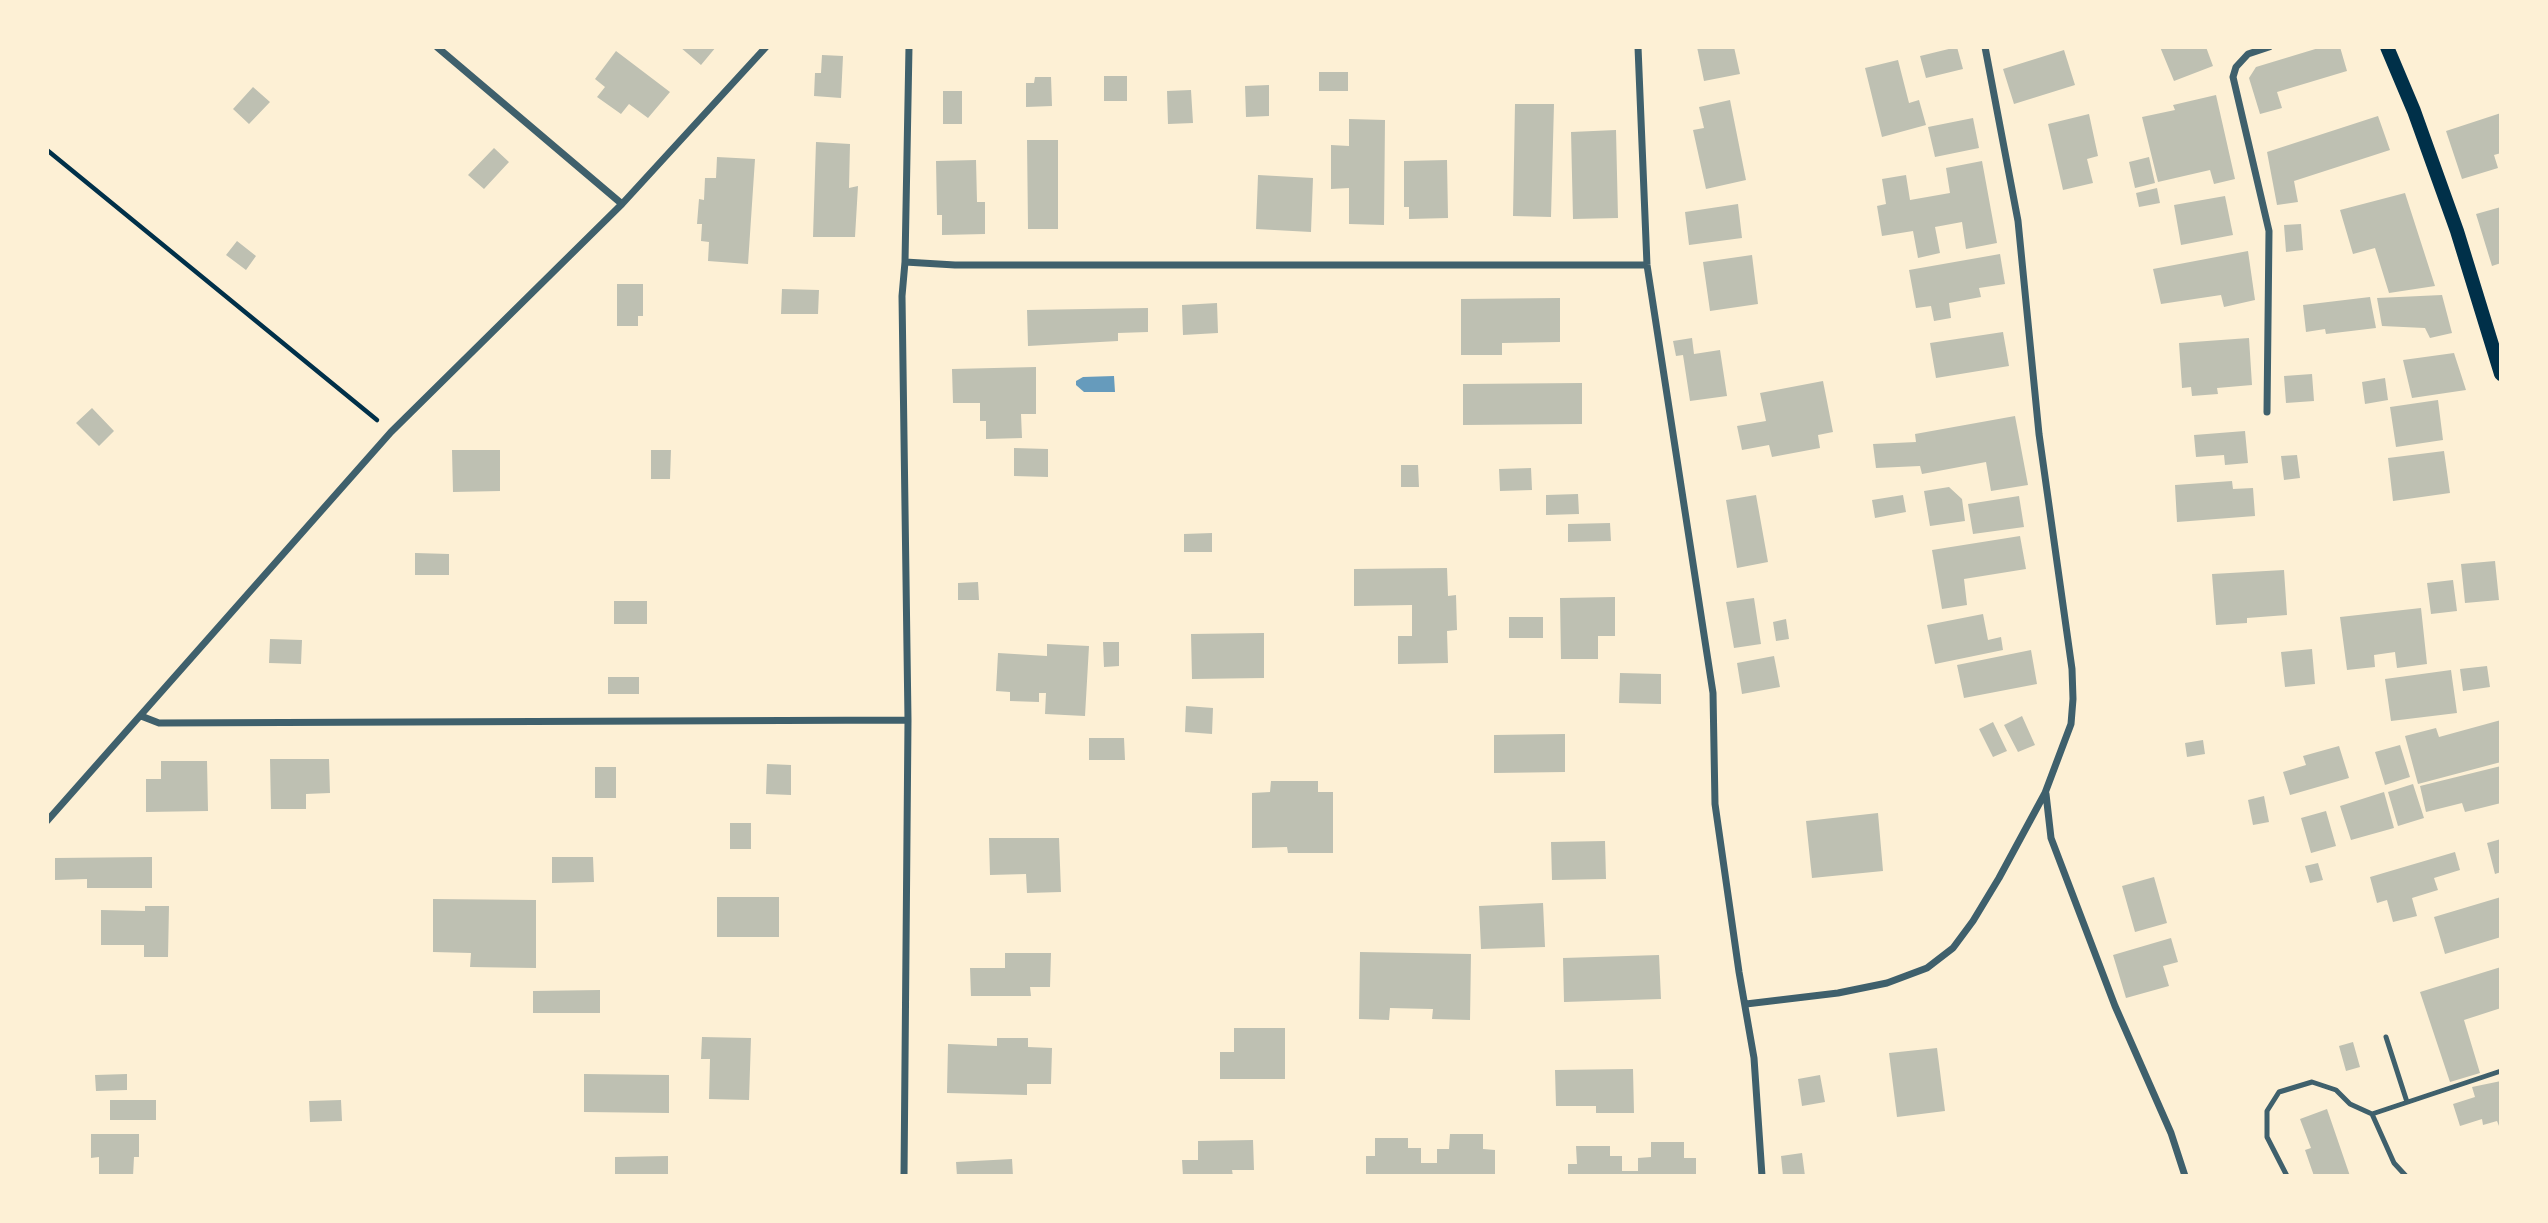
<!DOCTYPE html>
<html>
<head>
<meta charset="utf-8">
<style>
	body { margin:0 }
	#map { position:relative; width:2548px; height:1223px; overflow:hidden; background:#fdf0d5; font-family:"Fira Sans",sans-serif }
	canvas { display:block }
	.frame { position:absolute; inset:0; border:49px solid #fdf0d5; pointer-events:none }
</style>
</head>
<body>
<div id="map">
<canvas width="2548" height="1223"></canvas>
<div class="frame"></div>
</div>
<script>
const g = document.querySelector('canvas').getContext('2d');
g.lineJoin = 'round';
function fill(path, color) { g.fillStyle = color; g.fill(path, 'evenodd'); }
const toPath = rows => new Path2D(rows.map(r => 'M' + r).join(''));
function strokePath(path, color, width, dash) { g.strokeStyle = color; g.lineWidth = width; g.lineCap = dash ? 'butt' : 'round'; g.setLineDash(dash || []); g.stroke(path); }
fill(toPath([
	[1114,376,1115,392,1084,392,1076,385,1076,381,1083,377]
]), '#669bbc');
fill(toPath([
	[680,47,716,47,701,65],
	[1697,47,1734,47,1740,74,1704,81],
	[1957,47,1963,69,1926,78,1920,56],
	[2160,47,2206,47,2213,66,2174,81],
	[2322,47,2340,47,2347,71,2277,92,2282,108,2260,114,2249,78,2256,67],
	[2064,50,2075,85,2014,104,2003,69],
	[616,51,670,92,648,118,629,104,621,114,597,97,605,87,595,79],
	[822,55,843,56,841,98,814,96,815,73,821,73],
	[1898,60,1909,103,1919,100,1926,125,1882,137,1865,68],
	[1319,72,1348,72,1348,91,1319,91],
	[1104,76,1127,76,1127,101,1104,101],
	[1035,77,1051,77,1052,106,1026,107,1026,83,1034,83],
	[1269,85,1269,116,1246,117,1245,86],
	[253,87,270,102,249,124,233,109],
	[1191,90,1193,123,1168,124,1167,91],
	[943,91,962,91,962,124,943,124],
	[2216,95,2235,179,2214,184,2210,170,2158,182,2142,117,2175,110,2173,105],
	[1730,100,1746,180,1706,189,1693,130,1704,128,1699,107],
	[1515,104,1554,104,1551,217,1513,216],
	[2501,113,2501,153,2494,155,2498,168,2462,179,2446,131],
	[2089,114,2098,156,2087,159,2093,183,2063,190,2048,124],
	[2378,116,2390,150,2294,181,2298,202,2277,205,2267,152],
	[1973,118,1979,148,1935,157,1928,127],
	[1349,119,1385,120,1384,225,1349,224,1349,188,1331,189,1331,145,1349,146],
	[1616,130,1618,218,1573,219,1571,132],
	[1027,140,1058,140,1058,229,1028,229],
	[816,142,850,144,849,188,858,186,855,237,813,237],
	[494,148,509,162,484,189,468,175],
	[717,157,755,159,748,264,708,261,709,242,701,241,702,224,697,224,699,199,704,200,705,178,716,178],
	[2149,157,2155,183,2135,188,2129,162],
	[976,160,977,202,985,202,985,234,942,235,942,215,937,215,936,161],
	[1447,160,1448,218,1409,219,1409,207,1404,207,1404,161],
	[1982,161,1997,243,1966,249,1962,222,1935,227,1940,253,1918,258,1913,231,1882,236,1877,206,1886,204,1882,179,1906,175,1910,200,1950,193,1946,168],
	[1258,175,1313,178,1311,232,1256,229],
	[2157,188,2160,203,2139,207,2136,193],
	[2405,193,2435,286,2389,293,2375,248,2353,254,2340,210],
	[2225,196,2233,235,2181,245,2174,205],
	[1738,204,1742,238,1689,245,1685,212],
	[2501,207,2501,263,2492,266,2476,214],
	[2301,224,2303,250,2286,252,2284,225],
	[237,241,256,256,246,270,226,255],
	[2248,251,2255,300,2224,307,2221,295,2161,304,2153,269],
	[2000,254,2005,284,1979,288,1981,297,1949,303,1951,318,1934,321,1931,306,1916,308,1909,270],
	[1752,255,1758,304,1710,311,1703,262],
	[617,284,643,284,643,316,638,316,638,326,617,326],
	[782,289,819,290,818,314,781,314],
	[2442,295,2452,333,2430,338,2425,328,2382,326,2377,298],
	[2370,297,2376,328,2326,334,2325,329,2306,332,2303,305],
	[1560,298,1560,342,1502,343,1502,355,1461,355,1461,299],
	[1217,303,1218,333,1183,335,1182,305],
	[1148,308,1148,332,1118,333,1118,341,1028,346,1027,310],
	[2003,332,2009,366,1936,378,1930,343],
	[1692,338,1694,354,1720,350,1727,396,1690,401,1683,355,1676,356,1673,341],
	[2249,338,2252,385,2217,388,2218,394,2192,396,2191,387,2182,388,2179,343],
	[2454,353,2466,390,2412,398,2403,360],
	[1036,367,1036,414,1021,414,1022,438,986,439,986,421,980,421,980,403,953,403,952,369],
	[2312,374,2314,401,2286,403,2284,376],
	[2385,378,2388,400,2365,404,2362,382],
	[1823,381,1833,432,1818,435,1820,448,1772,457,1769,445,1742,450,1737,426,1766,421,1760,393],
	[1582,383,1582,424,1463,425,1463,384],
	[2438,400,2443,440,2396,447,2390,407],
	[92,408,114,431,99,446,76,423],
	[2015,416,2028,485,1991,491,1986,462,1922,474,1920,466,1876,468,1873,444,1916,442,1915,434],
	[2245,431,2248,463,2225,465,2224,455,2196,457,2194,435],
	[1014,448,1048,449,1048,477,1014,476],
	[452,450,500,450,500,491,453,492],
	[651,450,671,450,670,479,651,479],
	[2444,451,2450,493,2393,501,2388,458],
	[2297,455,2300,478,2284,480,2281,456],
	[1401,465,1418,465,1419,487,1401,487],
	[1531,468,1532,490,1500,491,1499,469],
	[2232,481,2233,489,2253,488,2255,516,2177,522,2175,485],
	[1949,487,1962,499,1965,521,1930,526,1924,491],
	[1578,494,1579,514,1546,515,1546,495],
	[1756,495,1768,562,1737,568,1726,500],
	[1903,495,1906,512,1875,518,1872,500],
	[2019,496,2024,527,1973,534,1968,504],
	[1610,523,1611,541,1568,542,1568,524],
	[1212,533,1212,552,1184,552,1184,534],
	[2020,536,2026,569,1964,579,1967,605,1942,609,1932,550],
	[415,553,449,554,449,575,415,575],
	[2495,561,2499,600,2465,603,2461,564],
	[1447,568,1448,596,1456,595,1457,630,1447,631,1448,663,1398,664,1398,636,1412,636,1412,605,1354,606,1354,569],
	[2284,570,2287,615,2247,618,2247,623,2216,625,2212,574],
	[2453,580,2457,611,2431,614,2427,583],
	[978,582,979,600,958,600,958,583],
	[1615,597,1615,636,1598,636,1598,659,1561,659,1560,598],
	[1754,598,1761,644,1734,648,1726,602],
	[614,601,647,601,647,624,614,624],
	[2421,608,2427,664,2397,668,2395,652,2374,655,2375,667,2347,670,2340,617],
	[1983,614,1988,640,2001,637,2003,650,1935,664,1927,625],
	[1509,617,1543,617,1543,638,1509,638],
	[1786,619,1789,639,1776,641,1773,622],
	[1264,633,1264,678,1192,679,1191,634],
	[270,639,302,640,301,664,269,663],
	[1103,642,1119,642,1119,666,1104,667],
	[1047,644,1089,646,1085,716,1045,714,1046,693,1039,693,1039,702,1010,701,1010,692,996,691,998,653,1047,656],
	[2312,649,2315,684,2285,687,2281,652],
	[2031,650,2037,684,1964,698,1957,665],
	[1774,656,1780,687,1742,694,1737,663],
	[2487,666,2490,687,2463,691,2460,669],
	[2451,670,2457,713,2391,721,2385,679],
	[1620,673,1661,674,1661,704,1619,703],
	[608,677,639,677,639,694,608,694],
	[1186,706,1213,708,1212,734,1185,732],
	[2022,716,2035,745,2018,752,2004,725],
	[2501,720,2501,762,2418,784,2405,736,2436,728,2439,737],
	[1993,722,2007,751,1993,757,1979,729],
	[1565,734,1565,772,1494,773,1494,735],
	[1089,738,1124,738,1125,760,1089,760],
	[2203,740,2205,754,2187,757,2185,743],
	[2400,745,2410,777,2385,785,2375,752],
	[2339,746,2349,778,2290,795,2283,772,2306,765,2303,756],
	[270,759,329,759,330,793,306,794,306,809,271,809],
	[161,761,207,761,208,811,146,812,146,779,161,779],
	[767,764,791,765,791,795,766,794],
	[2501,766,2501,803,2465,812,2462,803,2426,812,2420,786],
	[595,767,616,767,616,798,595,798],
	[1271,781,1318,781,1318,792,1333,792,1333,853,1288,853,1287,847,1252,848,1252,793,1270,792],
	[2413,784,2424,818,2398,826,2388,792],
	[2384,792,2394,828,2351,840,2340,806],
	[2264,796,2269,822,2253,825,2248,800],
	[2326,811,2336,846,2311,853,2301,818],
	[1878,813,1883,871,1812,878,1806,821],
	[730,823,751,823,751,849,730,849],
	[989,838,1059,838,1061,892,1027,893,1026,874,990,875],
	[2501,839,2501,872,2495,874,2487,843],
	[1605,841,1606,879,1552,880,1551,842],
	[2455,852,2460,870,2434,878,2438,890,2412,898,2417,916,2393,922,2387,900,2377,903,2370,877],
	[152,857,152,888,87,888,87,879,55,880,55,858],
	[552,857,593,857,594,882,552,883],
	[2318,863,2323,880,2310,883,2305,866],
	[2154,877,2167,923,2135,932,2122,886],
	[717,897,779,897,779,937,717,937],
	[2501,897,2501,937,2445,954,2434,917],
	[433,899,536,900,536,968,470,967,471,953,433,952],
	[1543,903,1545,947,1481,949,1479,906],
	[145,906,169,906,168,957,144,957,144,945,101,945,101,910,145,911],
	[2171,938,2178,962,2163,966,2169,986,2126,998,2113,955],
	[1360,952,1471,954,1470,1020,1432,1019,1433,1009,1390,1008,1389,1020,1359,1019],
	[1005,953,1051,953,1050,987,1030,987,1031,996,971,996,970,968,1005,968],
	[1659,955,1661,999,1564,1002,1563,958],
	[2501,967,2501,1008,2464,1020,2480,1073,2450,1082,2420,992],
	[600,990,600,1013,533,1013,533,991],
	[1234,1028,1285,1028,1285,1079,1220,1079,1220,1052,1234,1052],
	[702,1037,751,1038,749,1100,709,1099,710,1059,701,1059],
	[997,1038,1028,1038,1028,1047,1052,1048,1051,1084,1027,1084,1027,1095,947,1093,948,1044,997,1046],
	[2353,1042,2360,1067,2346,1071,2339,1046],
	[1937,1048,1945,1111,1897,1117,1889,1053],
	[1633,1069,1634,1113,1596,1113,1596,1106,1556,1106,1555,1070],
	[127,1074,127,1090,96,1091,95,1075],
	[584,1074,669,1075,669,1113,584,1112],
	[1820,1075,1825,1102,1802,1106,1798,1079],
	[2501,1081,2501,1131,2497,1121,2483,1125,2482,1119,2460,1126,2453,1104,2475,1097,2472,1087],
	[110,1100,156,1100,156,1120,110,1120],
	[341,1100,342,1121,310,1122,309,1101],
	[2327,1109,2350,1176,2314,1176,2305,1150,2311,1148,2300,1119],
	[91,1134,139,1134,139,1157,134,1157,133,1176,99,1176,99,1157,91,1158],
	[1450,1134,1483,1134,1483,1149,1495,1150,1495,1176,1366,1176,1366,1156,1375,1156,1375,1138,1408,1138,1408,1148,1421,1148,1421,1163,1437,1163,1437,1149,1449,1149],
	[1253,1140,1254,1170,1232,1170,1233,1176,1183,1176,1182,1160,1198,1160,1198,1141],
	[1651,1142,1684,1142,1684,1158,1696,1158,1696,1176,1568,1176,1568,1164,1577,1164,1576,1146,1610,1146,1610,1156,1622,1156,1622,1171,1638,1171,1638,1158,1651,1157],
	[1802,1153,1805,1176,1783,1176,1781,1156],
	[668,1156,668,1176,615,1176,615,1157],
	[1012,1159,1013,1176,957,1176,956,1162]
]), '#bec0b2');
strokePath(toPath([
	[47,150,377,420]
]), '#003049', 4.5);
strokePath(toPath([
	[2386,1037,2407,1102],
	[2287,1176,2267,1137,2267,1111,2279,1092,2312,1082,2336,1090,2350,1104,2372,1114],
	[2406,1176,2394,1163,2372,1114,2501,1071]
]), '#3f606c', 5);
strokePath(toPath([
	[437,47,622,204],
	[1638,47,1647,265,1713,693,1715,804,1739,972,1754,1058,1762,1176],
	[905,262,955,265,1647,265],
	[2267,412,2269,231,2233,77,2236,67,2248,54,2269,47],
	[141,716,159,723,908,720],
	[2046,794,2051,838,2115,1006,2171,1133,2185,1176],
	[47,821,391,432,622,204,766,47],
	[1746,1004,1838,993,1887,983,1927,968,1953,948,1973,921,1999,878,2045,793,2071,724,2073,699,2072,669,2039,434,2018,221,1985,47],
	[904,1176,908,720,902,296,905,262,909,47]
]), '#3f606c', 7);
strokePath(toPath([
	[2387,47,2414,111,2457,231,2501,374]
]), '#003049', 14);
</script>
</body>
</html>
